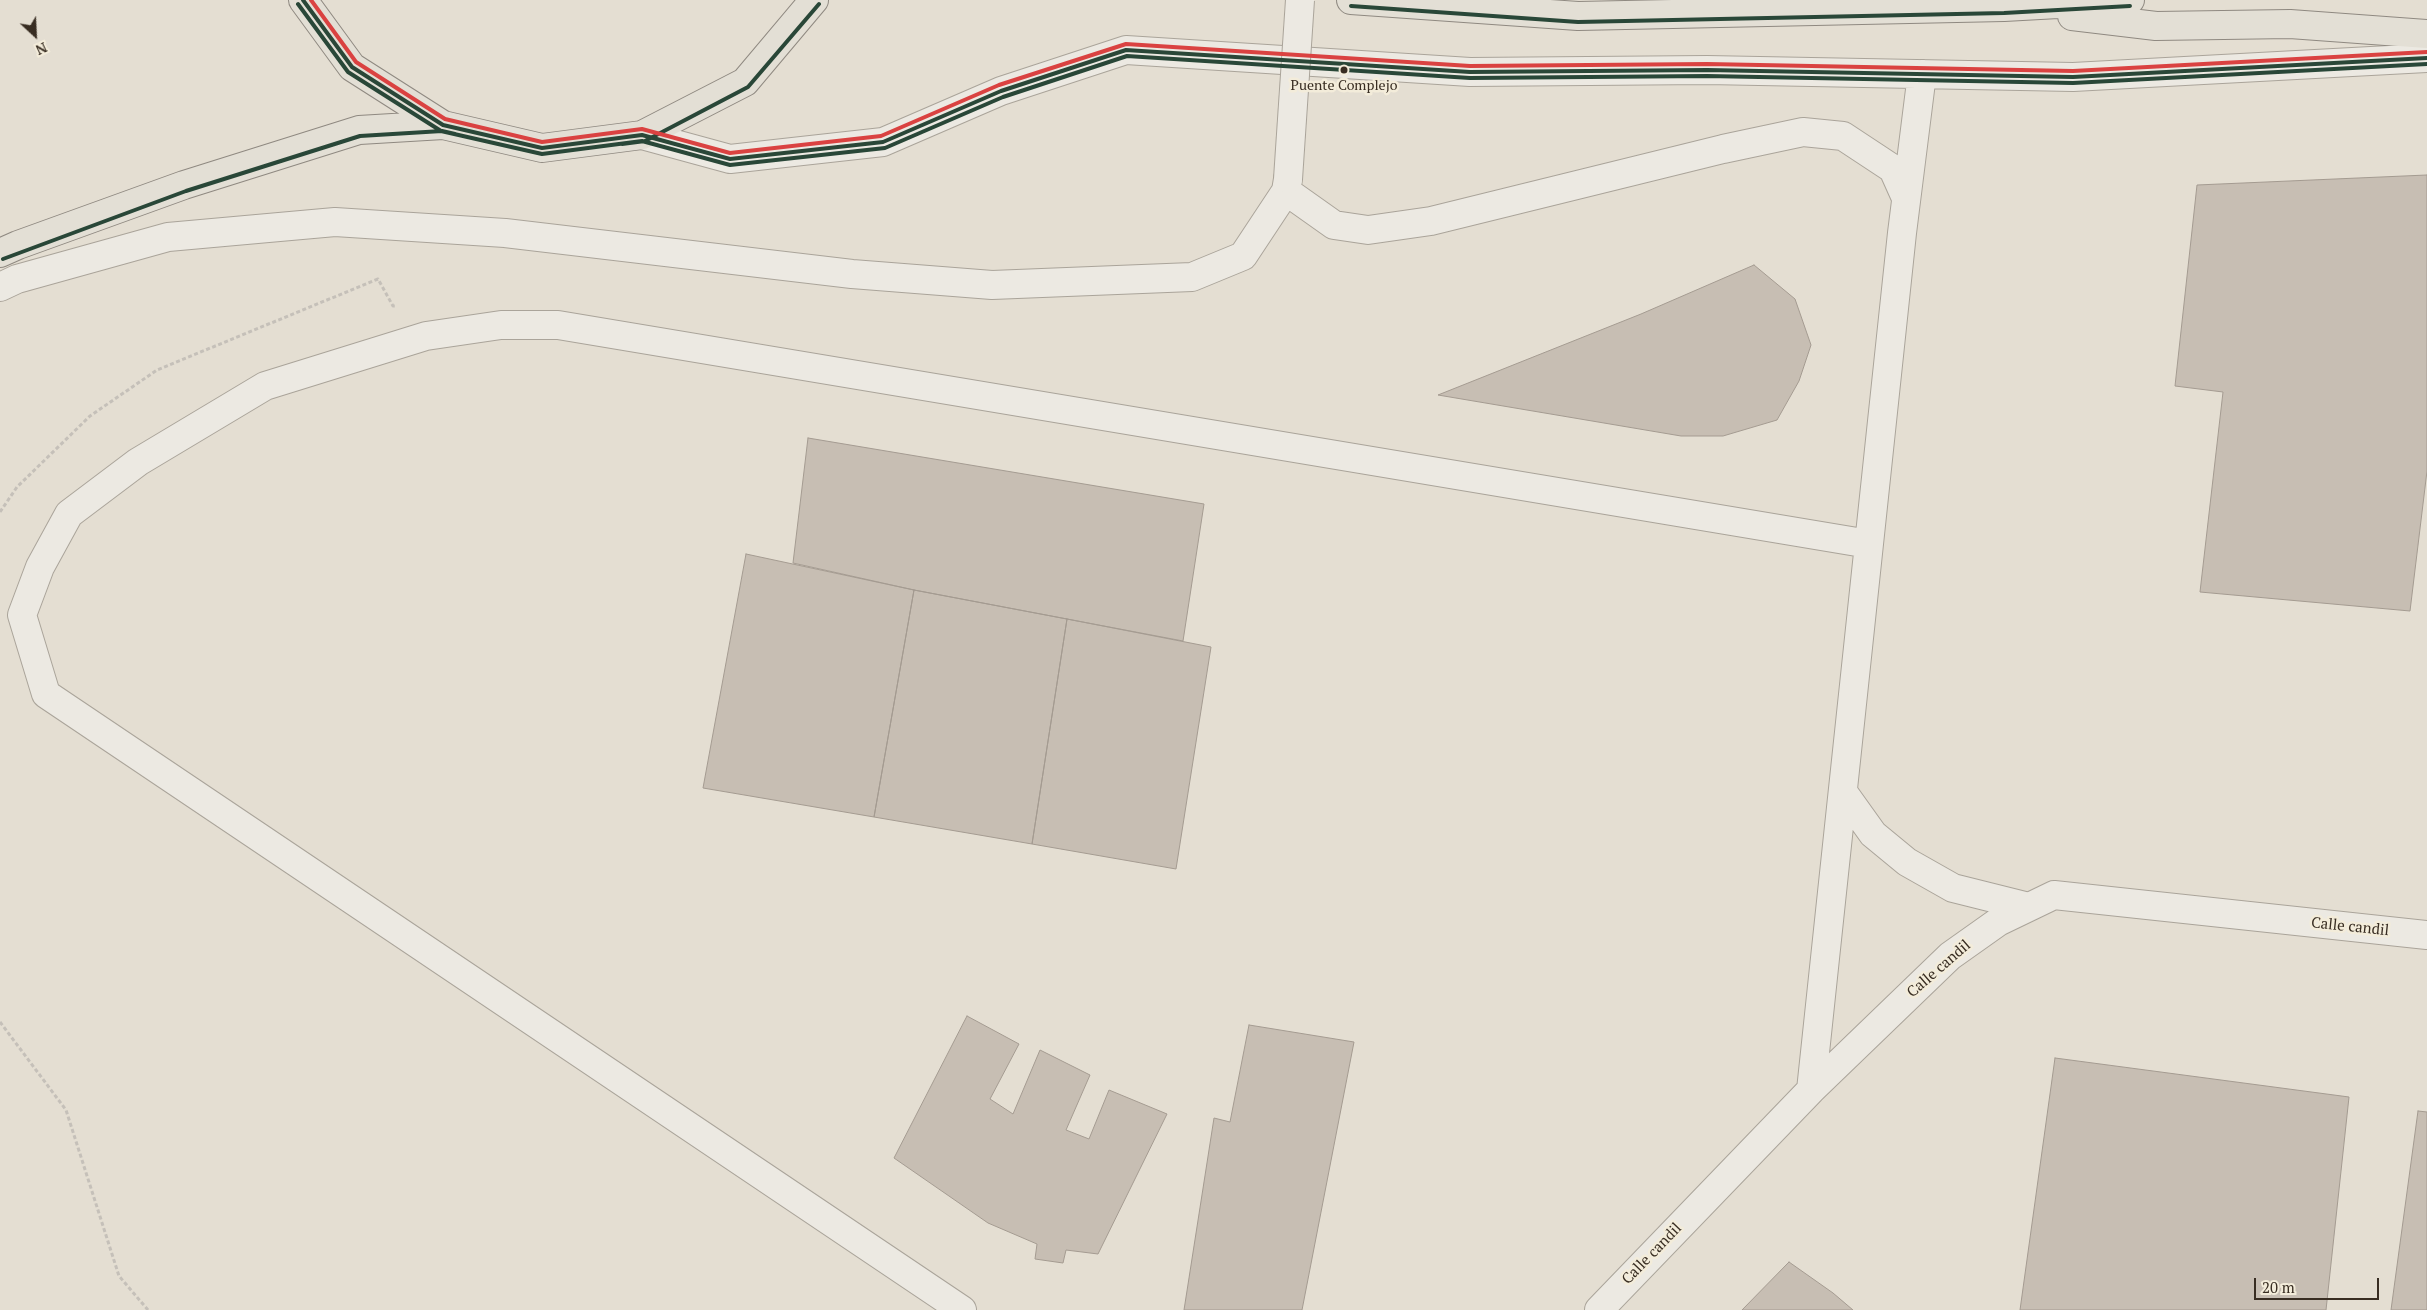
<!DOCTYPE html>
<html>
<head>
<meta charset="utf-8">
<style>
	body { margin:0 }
	#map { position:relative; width:2427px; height:1310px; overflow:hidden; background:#e4ded2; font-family:"PT Serif",serif }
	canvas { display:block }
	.north { position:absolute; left:10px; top:10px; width:50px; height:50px; -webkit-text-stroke:4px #f3ecda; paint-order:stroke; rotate:155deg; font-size:14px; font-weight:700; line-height:20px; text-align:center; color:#382d22 }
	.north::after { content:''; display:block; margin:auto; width:18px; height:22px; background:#382d22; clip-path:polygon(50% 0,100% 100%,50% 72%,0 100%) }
	.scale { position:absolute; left:2254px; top:1278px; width:125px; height:22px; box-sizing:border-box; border:2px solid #382d22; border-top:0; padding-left:6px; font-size:15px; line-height:18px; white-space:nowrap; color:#382d22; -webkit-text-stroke:4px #f3ecda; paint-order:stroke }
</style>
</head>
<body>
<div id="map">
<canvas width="2427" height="1310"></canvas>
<div class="north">N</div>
<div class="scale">20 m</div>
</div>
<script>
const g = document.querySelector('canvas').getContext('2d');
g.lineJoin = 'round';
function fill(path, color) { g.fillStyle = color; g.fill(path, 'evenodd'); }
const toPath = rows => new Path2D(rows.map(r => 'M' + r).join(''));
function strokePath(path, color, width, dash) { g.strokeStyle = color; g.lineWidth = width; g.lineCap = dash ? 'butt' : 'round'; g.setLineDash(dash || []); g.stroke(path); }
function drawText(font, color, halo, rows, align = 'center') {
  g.font = font + ' "PT Serif",serif'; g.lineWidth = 5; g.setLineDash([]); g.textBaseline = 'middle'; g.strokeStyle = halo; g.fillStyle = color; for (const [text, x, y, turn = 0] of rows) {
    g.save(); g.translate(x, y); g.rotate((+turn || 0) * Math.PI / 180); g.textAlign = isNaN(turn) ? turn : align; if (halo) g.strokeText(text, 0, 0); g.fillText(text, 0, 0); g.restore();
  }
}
const building = toPath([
	[2427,175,2427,471,2410,611,2200,592,2223,392,2175,386,2197,185,2427,175],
	[1754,265,1795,299,1811,345,1799,381,1777,420,1723,436,1681,436,1438,395,1641,314,1754,265],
	[808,438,1204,504,1183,641,914,590,793,563,808,438],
	[746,554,914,590,874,817,703,788,746,554],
	[914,590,1067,619,1032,844,874,817,914,590],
	[1067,619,1211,647,1176,869,1032,844,1067,619],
	[967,1016,1019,1044,990,1099,1013,1114,1040,1050,1090,1075,1066,1130,1089,1139,1109,1090,1167,1114,1098,1254,1066,1250,1063,1263,1035,1259,1037,1244,988,1223,894,1158,967,1016],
	[1249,1025,1354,1042,1302,1310,1184,1310,1214,1118,1230,1122,1249,1025],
	[2055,1058,2349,1097,2326,1310,2020,1310,2055,1058],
	[2418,1111,2427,1112,2427,1310,2391,1310,2418,1111],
	[1789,1262,1833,1293,1853,1310,1742,1310,1789,1262]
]);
fill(building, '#c7beb3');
strokePath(building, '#a49b91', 1);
const minor = toPath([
	[642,135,730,159,883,142,1001,91,1126,50,1470,72,1707,70,2073,77,2427,58],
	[1286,191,1334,225,1368,230,1431,221,1723,149,1803,132,1843,136,1893,169,1906,198],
	[0,287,17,279,168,237,335,222,505,233,852,274,992,285,1192,277,1243,256,1286,191,1288,179],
	[1843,792,1873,834,1907,862,1953,888,2029,907],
	[1811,1090,1902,233,1922,74],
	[962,1310,46,694,22,615,40,567,69,514,138,462,265,386,426,336,501,325,558,325,1869,544],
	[1599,1310,1811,1090,1950,956,1998,922,2054,895,2427,935]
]);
const major = toPath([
	[303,0,352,67,443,125],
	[1351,0,1578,16,2004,7,2130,0],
	[2072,16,2156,26,2290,24,2427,34],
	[0,253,18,245,184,185,359,130,443,125,542,148,642,135,745,82,814,0]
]);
strokePath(minor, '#aaa49a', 30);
strokePath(major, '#8f8981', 30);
strokePath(toPath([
	[0,512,17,487,90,416,157,370,378,279,393,306,397,306],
	[0,1022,66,1110,119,1276,148,1310]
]), '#c5c0b9', 3, [4, 2.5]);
strokePath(minor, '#ece9e2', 28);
strokePath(major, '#e3dfd5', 28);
const minorBridge = toPath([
	[1288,179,1300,0]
]);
strokePath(minorBridge, '#aaa49a', 30, []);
strokePath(minorBridge, '#ece9e2', 28);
strokePath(toPath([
	[303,0,352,67,443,125,542,148,642,135,730,159,883,142,1001,91,1126,50,1470,72,1707,70,2073,77,2427,58]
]), '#2a4738', 4);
strokePath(toPath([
	[298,4,348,72,441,131,542,154,642,141,730,165,885,148,1003,97,1127,56,1470,78,1707,76,2073,83,2427,64],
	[1351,6,1578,22,2004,13,2130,6],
	[622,144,645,141,748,87,819,4],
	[3,259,186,191,360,136,442,131,455,134]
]), '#294738', 4);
strokePath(toPath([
	[311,0,356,62,445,119,542,142,642,129,730,153,881,136,999,85,1126,44,1470,66,1707,64,2073,71,2427,52]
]), '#da4241', 4);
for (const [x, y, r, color] of [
	[1344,70,4.5,"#382d22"]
]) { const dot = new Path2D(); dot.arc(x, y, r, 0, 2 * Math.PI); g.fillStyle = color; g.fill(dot); strokePath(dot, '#f3ecda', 2); }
drawText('14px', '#382d22', '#f3ecda', [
	["Puente Complejo",1344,86]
]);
drawText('15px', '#382d22', '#f3ecda', [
	["Calle candil",2350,927,6],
	["Calle candil",1939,969,-41],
	["Calle candil",1652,1254,-46]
]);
</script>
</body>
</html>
